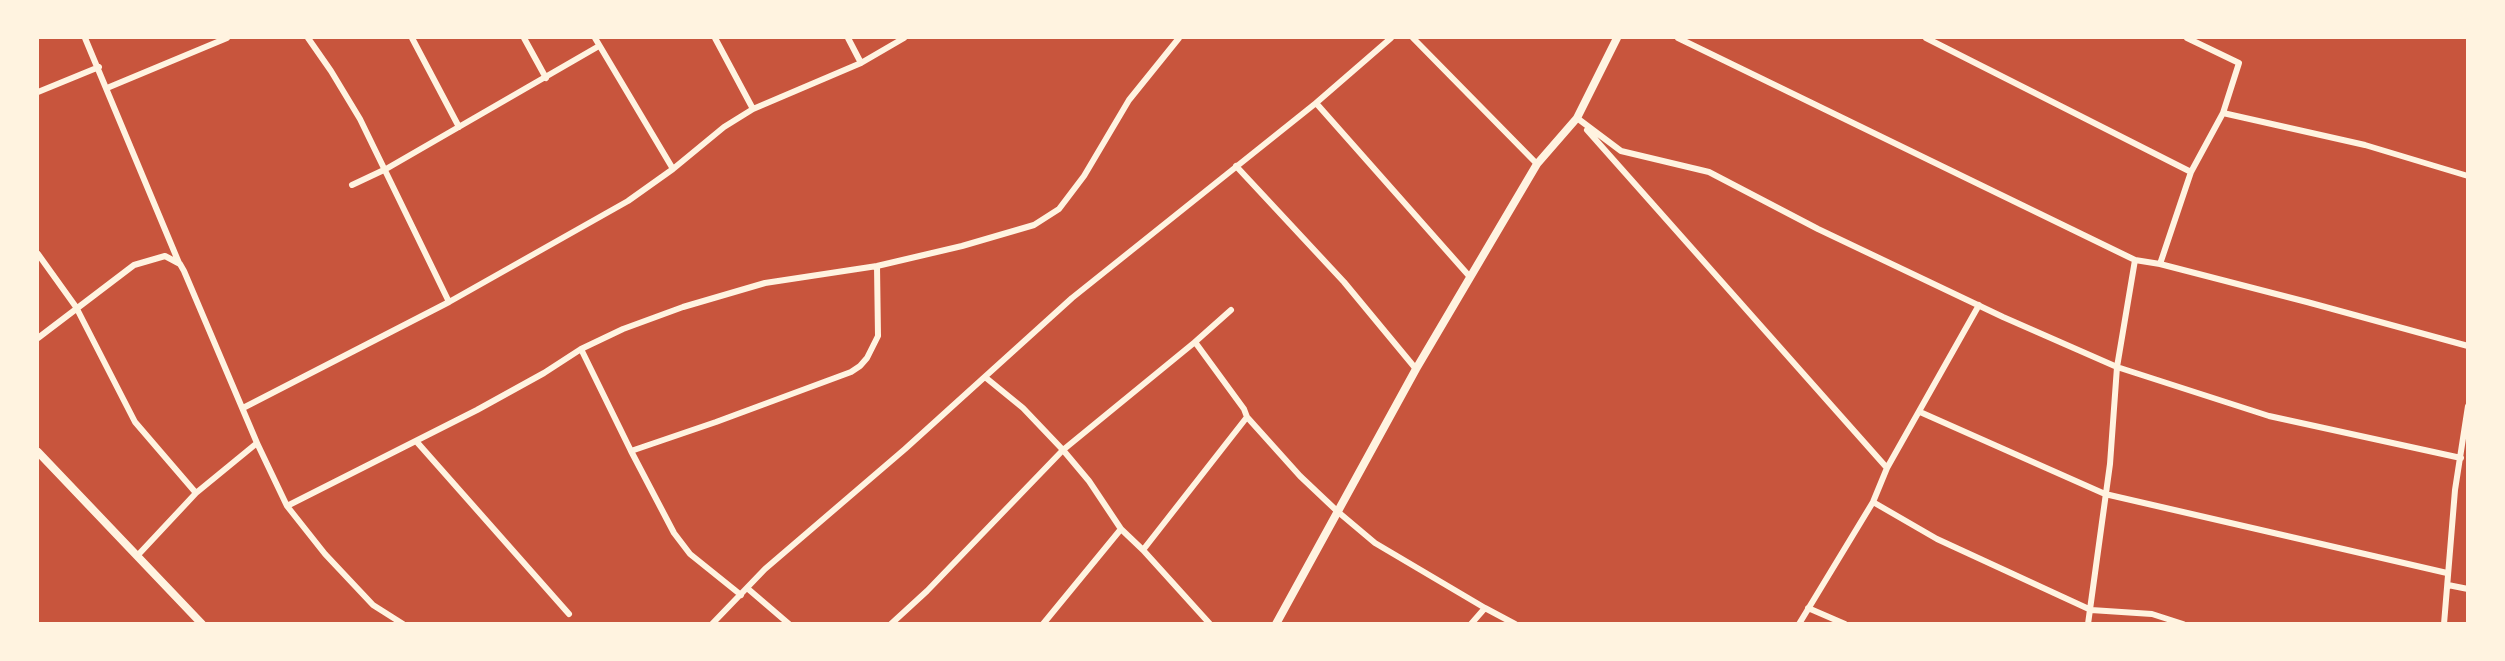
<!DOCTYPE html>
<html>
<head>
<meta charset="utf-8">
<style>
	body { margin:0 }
	#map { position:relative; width:2505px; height:661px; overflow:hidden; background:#c8553d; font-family:"Asap Condensed",sans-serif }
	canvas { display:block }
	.frame { position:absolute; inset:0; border:39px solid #fff3e0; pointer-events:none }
</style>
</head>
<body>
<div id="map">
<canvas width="2505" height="661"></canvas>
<div class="frame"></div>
</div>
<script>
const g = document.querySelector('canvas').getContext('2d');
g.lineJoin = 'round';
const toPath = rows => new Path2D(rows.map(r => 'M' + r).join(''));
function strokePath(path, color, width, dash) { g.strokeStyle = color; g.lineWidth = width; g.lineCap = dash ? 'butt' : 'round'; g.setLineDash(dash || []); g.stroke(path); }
strokePath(toPath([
	[85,38,179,263],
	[308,38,331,71,360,119,449,302],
	[412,38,459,127],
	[524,38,546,78],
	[595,38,673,169],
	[715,38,753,109],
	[848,38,861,63],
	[1413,38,1537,164],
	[1678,38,2135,260,2160,264,2307,302,2468,346],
	[1926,38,2191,172],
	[107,88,227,38],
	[38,92,99,67],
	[1316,103,1470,277],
	[2223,113,2365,145,2468,176],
	[1577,118,1621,151,1709,172,1818,229,2003,317,2117,367,2269,416,2461,458],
	[1587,130,1887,468],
	[1236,166,1344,282,1416,369],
	[352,185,386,169,599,46],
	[38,254,76,307,135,422,196,493],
	[2160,264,2191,172,2223,113,2239,63,2187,38],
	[38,338,134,265,165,256,180,264,184,271,257,443,196,493,138,555],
	[1195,342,1244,409,1247,417,1300,476,1337,511,1375,543,1485,608],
	[581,349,631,451,716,422,851,372,860,366,867,358,878,336,877,266],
	[985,377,1023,408,1063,450,1089,481,1121,529,1143,550,1210,624],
	[243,408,449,302,628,201,673,169,724,127,753,109,861,63,904,38],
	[1920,412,2105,494,2447,573],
	[416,441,569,614],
	[257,443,287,506,325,554,373,605,403,624],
	[631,451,674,533,690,554,741,595],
	[1873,502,1937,539,2091,610,2152,614,2183,624],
	[287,506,477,410,544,373,581,349,623,329,683,307,765,283,877,266,962,246,1034,225,1059,209,1084,176,1129,100,1179,38],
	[1143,550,1247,417],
	[2448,585,2468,589],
	[747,588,789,624],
	[1808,608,1845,624],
	[712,624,765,569,905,449,1072,298,1316,103,1391,38],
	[891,624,927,591,1063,450,1195,342,1231,310],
	[1043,624,1121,529],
	[1471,624,1485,608,1515,624],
	[1799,624,1873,502,1887,468,1979,305],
	[2088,624,2110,464,2117,367,2135,260],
	[2444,624,2455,490,2468,406]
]), '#fff3e0', 6);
strokePath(toPath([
	[1276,624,1416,369,1537,164,1577,118,1617,38]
]), '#fff3e0', 8);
strokePath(toPath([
	[38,452,202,624]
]), '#fff3e0', 8);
</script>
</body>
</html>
